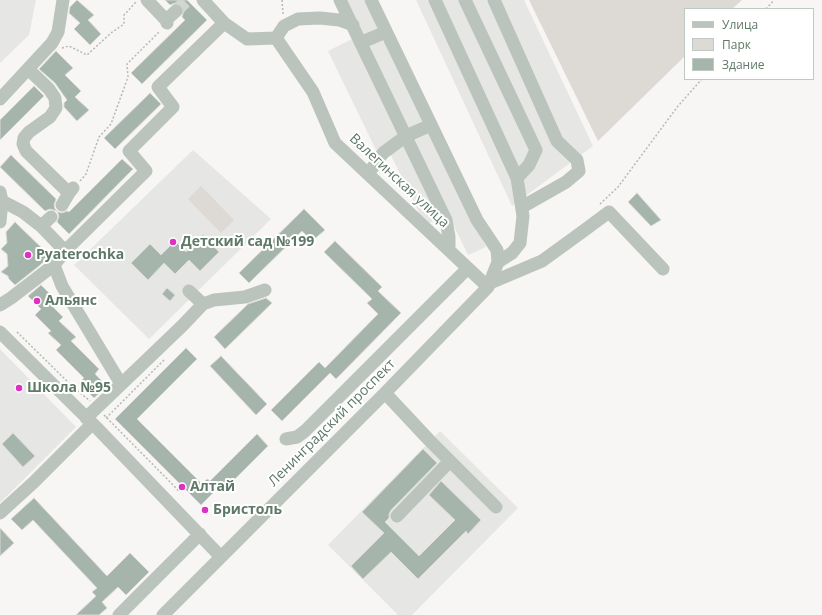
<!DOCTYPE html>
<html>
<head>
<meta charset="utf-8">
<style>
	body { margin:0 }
	#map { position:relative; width:822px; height:615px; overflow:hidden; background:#f8f5f5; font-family:"Open Sans",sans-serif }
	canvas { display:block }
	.legend { position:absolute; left:684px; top:8px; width:130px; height:72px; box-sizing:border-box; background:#fff; border:1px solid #bfc9c3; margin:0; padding:5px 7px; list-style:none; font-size:12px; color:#5f7968 }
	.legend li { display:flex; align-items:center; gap:8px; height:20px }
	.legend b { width:20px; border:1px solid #bfc9c3 }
</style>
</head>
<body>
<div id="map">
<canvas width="822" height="615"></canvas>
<ul class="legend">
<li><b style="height:5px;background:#bac4bd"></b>Улица</li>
<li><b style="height:11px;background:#ddd9d4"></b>Парк</li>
<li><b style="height:11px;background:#a6b5ab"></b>Здание</li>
</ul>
</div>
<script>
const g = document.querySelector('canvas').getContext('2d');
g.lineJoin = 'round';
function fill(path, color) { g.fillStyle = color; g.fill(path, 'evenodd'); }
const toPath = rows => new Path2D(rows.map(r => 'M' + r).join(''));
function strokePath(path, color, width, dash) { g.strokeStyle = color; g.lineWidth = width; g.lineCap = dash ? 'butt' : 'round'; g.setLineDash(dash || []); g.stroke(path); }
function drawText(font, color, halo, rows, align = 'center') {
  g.font = font + ' "Open Sans",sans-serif'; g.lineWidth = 4; g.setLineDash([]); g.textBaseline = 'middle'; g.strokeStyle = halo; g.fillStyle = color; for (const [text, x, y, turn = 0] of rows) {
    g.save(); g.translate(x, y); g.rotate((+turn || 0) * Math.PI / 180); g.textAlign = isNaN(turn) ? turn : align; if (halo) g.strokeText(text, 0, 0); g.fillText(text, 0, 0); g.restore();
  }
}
fill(toPath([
	[0,0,36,0,29,35,0,63],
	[345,0,364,0,486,247,468,255,448,214,425,225,386,145,376,150,328,51,362,34],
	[416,0,524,0,593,146,512,206],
	[193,150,271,219,149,339,74,265],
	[0,349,76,427,0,503],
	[440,431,518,508,412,615,398,615,328,545]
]), '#e6e6e5');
fill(toPath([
	[529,0,742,0,732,9,685,9,685,56,598,141],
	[201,186,234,220,221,233,188,199]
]), '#ddd9d4');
const building = toPath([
	[77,0,94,15,88,20,101,34,90,45,74,29,80,23,69,13,70,7,77,0],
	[165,0,187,0,207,20,142,84,131,73,185,20,182,17,184,10,182,5,175,3,170,5,165,0],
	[56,51,73,68,65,75,81,91,75,97,89,110,77,121,64,107,64,103,67,100,55,83,39,69,56,51],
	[34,86,44,96,0,140,0,120,34,86],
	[150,93,161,104,115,149,104,138,150,93],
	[11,155,56,199,54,205,55,209,58,212,62,213,67,211,69,212,122,159,133,169,69,234,57,222,59,216,57,211,50,209,45,211,0,167,11,155],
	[637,193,661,220,651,226,628,202,637,193],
	[304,209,325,230,312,241,302,231,249,283,239,273,304,209],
	[15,222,50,256,39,266,15,285,9,279,8,276,1,272,8,266,7,254,1,249,7,243,6,232,15,222],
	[203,235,219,252,200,271,189,260,175,274,164,263,148,280,131,263,150,244,161,255,175,241,186,252,203,235],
	[335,241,382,287,378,291,401,313,336,379,330,373,282,421,271,410,319,362,325,368,378,314,367,303,372,299,324,252,335,241],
	[41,285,56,300,51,305,63,317,59,321,76,337,71,341,99,369,95,374,107,386,94,398,79,383,84,378,56,350,61,345,48,333,51,331,35,315,41,309,28,296,41,285],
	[167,288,175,295,170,301,162,294,167,288],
	[266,298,272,303,225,349,214,337,248,304,266,298],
	[186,348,197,359,137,419,202,484,207,479,210,481,257,434,268,446,221,493,217,489,201,505,115,419,186,348],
	[221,356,267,404,256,415,210,366,221,356],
	[13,433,35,456,23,467,2,444,13,433],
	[423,449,437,463,391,510,389,514,389,518,385,522,419,556,455,520,429,495,441,481,481,520,468,534,466,531,418,579,391,552,363,579,351,566,384,533,362,512,423,449],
	[34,498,107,576,130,553,149,572,126,595,118,587,102,602,107,608,99,615,76,615,96,596,92,592,97,588,33,520,22,530,11,519,34,498],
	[0,528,14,543,0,556,0,528]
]);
fill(building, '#a6b5ab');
strokePath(building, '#dad8d8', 1);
strokePath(toPath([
	[176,11,187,0]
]), '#d2d6d2', 13, [13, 6]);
strokePath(toPath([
	[282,0,283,14],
	[766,9,774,0],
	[62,48,69,46,87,55,111,33,124,24,124,15,136,2],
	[80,181,86,174,99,137,111,124,128,77,127,64,160,31],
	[600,204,618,187,678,106,702,79],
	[17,332,73,387,90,401],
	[104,415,179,491],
	[106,418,164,360]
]), '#b3bbb6', 1.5, [2, 2]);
strokePath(toPath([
	[147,0,166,20,167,23],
	[203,0,224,23,247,39,276,38,313,92,335,143,488,287],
	[340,0,446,220,449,237,449,250],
	[435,0,517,178,523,216,520,243,512,253,498,262],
	[465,0,536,150,529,165,517,178],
	[494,0,557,141,577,160,579,171,566,182,522,207],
	[166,20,176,11],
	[276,38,284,26,298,19,320,18,339,20,353,25],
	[362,42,386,32],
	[28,69,49,89,55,98,56,108,50,117,29,132,24,138,23,144,26,151,69,193],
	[0,99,52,43,58,32,63,0],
	[368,174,383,153,406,136,431,125],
	[0,192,2,201,0,222],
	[2,201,23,212,41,226,65,251],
	[62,205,69,193,73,188],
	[41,226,51,217],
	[54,265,62,286,121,384],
	[490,283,542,261,582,232,609,212,663,269],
	[189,291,203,304],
	[0,305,11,298,54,265,65,251,146,171,129,151,173,107,158,87,224,23],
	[0,332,96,427,221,557],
	[385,393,430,441,496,507],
	[86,418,182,326,203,304,214,300,245,297,265,290],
	[286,439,297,437,305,431,468,268],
	[0,513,34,482,92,424],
	[397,516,450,461],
	[119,615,200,534],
	[163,615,385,393,488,287,498,262,497,250,477,220,371,0]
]), '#bac4bd', 13);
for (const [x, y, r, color] of [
	[173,242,4,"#dd31c4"],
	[28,255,4,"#dd31c4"],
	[37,301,4,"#dd31c4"],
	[19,388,4,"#dd31c4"],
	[182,487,4,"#dd31c4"],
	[205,510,4,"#dd31c4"]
]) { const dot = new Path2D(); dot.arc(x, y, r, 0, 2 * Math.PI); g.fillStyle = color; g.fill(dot); strokePath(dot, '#fff', 1.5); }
drawText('14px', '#5f7968', '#fff', [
	["Валегинская улица",399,181,43],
	["Ленинградский проспект",332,423,-45]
]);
drawText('bold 14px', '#5f7968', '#fff', [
	["Детский сад №199",181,242],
	["Pyaterochka",36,255],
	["Альянс",45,301],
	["Школа №95",27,388],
	["Алтай",190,487],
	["Бристоль",213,510]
], 'left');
</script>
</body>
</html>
